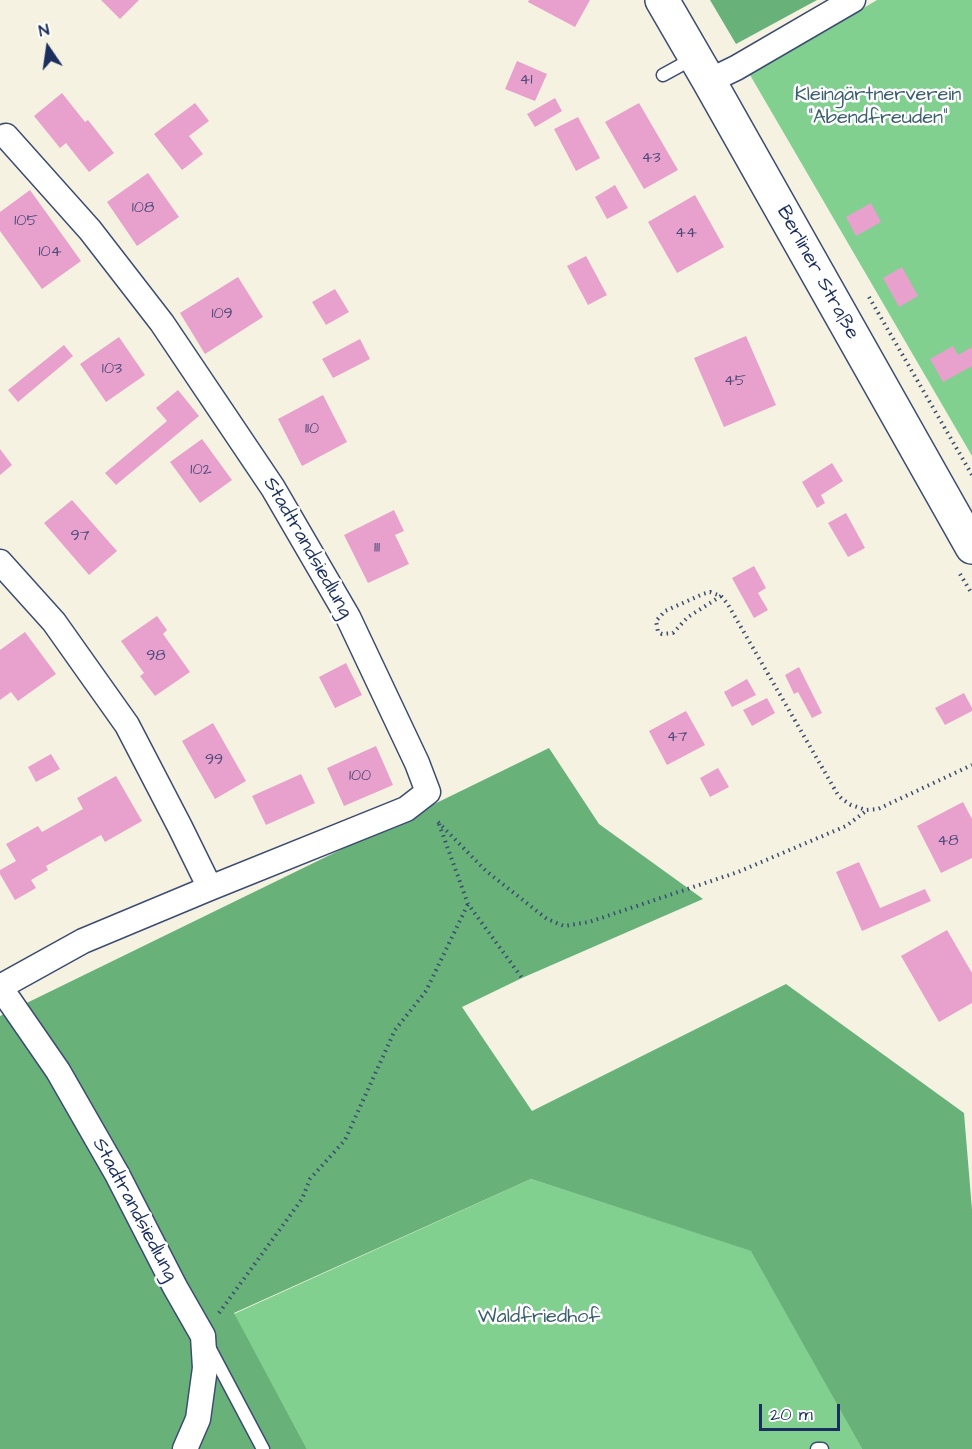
<!DOCTYPE html>
<html>
<head>
<meta charset="utf-8">
<style>
	body { margin:0 }
	#map { position:relative; width:972px; height:1449px; overflow:hidden; background:#f5f2e2; font-family:"Architects Daughter",sans-serif }
	canvas { display:block }
	.north { position:absolute; left:18px; top:18px; width:60px; height:60px; -webkit-text-stroke:4px #fff; paint-order:stroke; rotate:347deg; font-size:16px; font-weight:700; line-height:24px; text-align:center; color:#1b2f5e }
	.north::after { content:''; display:block; margin:auto; width:21px; height:27px; background:#1b2f5e; clip-path:polygon(50% 0,100% 100%,50% 72%,0 100%) }
	.scale { position:absolute; left:759px; top:1404px; width:81px; height:27px; box-sizing:border-box; border:3px solid #1b2f5e; border-top:0; padding-left:8px; font-size:18px; line-height:21px; white-space:nowrap; color:#1b2f5e; -webkit-text-stroke:4px #fff; paint-order:stroke }
</style>
</head>
<body>
<div id="map">
<canvas width="972" height="1449"></canvas>
<div class="north">N</div>
<div class="scale">20 m</div>
</div>
<script>
const g = document.querySelector('canvas').getContext('2d');
g.lineJoin = 'round';
function fill(path, color) { g.fillStyle = color; g.fill(path, 'evenodd'); }
const toPath = rows => new Path2D(rows.map(r => 'M' + r).join(''));
function strokePath(path, color, width, dash) { g.strokeStyle = color; g.lineWidth = width; g.lineCap = dash ? 'butt' : 'round'; g.setLineDash(dash || []); g.stroke(path); }
function drawText(font, color, halo, rows, align = 'center') {
  g.font = font + ' "Architects Daughter",sans-serif'; g.lineWidth = 5; g.setLineDash([]); g.textBaseline = 'middle'; g.strokeStyle = halo; g.fillStyle = color; for (const [text, x, y, turn = 0] of rows) {
    g.save(); g.translate(x, y); g.rotate((+turn || 0) * Math.PI / 180); g.textAlign = isNaN(turn) ? turn : align; if (halo) g.strokeText(text, 0, 0); g.fillText(text, 0, 0); g.restore();
  }
}
fill(toPath([
	[877,0,972,0,972,456,750,75],
	[531,1179,752,1251,862,1449,307,1449,234,1314]
]), '#81d090');
fill(toPath([
	[710,0,817,0,736,44],
	[549,748,599,824,703,899,522,978,462,1007,532,1111,786,984,964,1113,972,1210,972,1449,862,1449,751,1251,531,1179,234,1313,307,1449,0,1449,0,1016]
]), '#68b27a');
fill(toPath([
	[101,0,139,0,120,19],
	[529,0,590,0,575,27,528,2],
	[517,61,547,74,535,101,505,89],
	[62,93,85,122,88,120,114,153,89,172,66,143,60,148,34,116],
	[555,98,562,111,535,127,527,114],
	[195,103,209,121,189,136,203,154,182,170,154,134],
	[639,103,678,170,644,189,605,122],
	[578,117,600,158,576,171,554,129],
	[148,173,179,217,137,246,107,202],
	[615,185,628,208,607,219,595,197],
	[30,190,81,261,42,289,0,231,0,212],
	[695,195,724,247,677,273,648,222],
	[871,203,881,222,856,236,846,217],
	[586,256,607,295,588,305,567,266],
	[902,267,918,296,899,307,883,278],
	[238,277,263,317,205,354,180,313],
	[335,289,349,312,326,325,312,302],
	[746,336,776,405,724,427,694,358],
	[119,337,145,375,106,402,80,364],
	[360,339,370,359,333,378,322,359],
	[64,345,73,356,18,402,8,390],
	[953,346,958,355,972,347,972,366,943,382,930,359],
	[178,390,199,416,116,485,105,473,167,421,156,408],
	[323,395,347,442,302,466,278,419],
	[202,439,232,480,200,503,170,462],
	[0,449,12,465,0,475],
	[832,463,843,481,821,495,825,503,817,508,802,482],
	[72,500,117,551,89,575,44,523],
	[394,510,404,531,395,535,409,564,368,583,344,535],
	[846,513,865,548,848,557,828,523],
	[754,566,766,588,758,593,768,610,754,618,732,578],
	[157,616,167,630,163,634,190,672,155,696,140,676,144,673,121,641],
	[25,632,56,674,18,701,11,692,0,700,0,650],
	[346,663,362,695,335,708,319,677],
	[799,667,822,713,812,718,798,692,794,694,785,675],
	[747,679,756,695,732,707,724,692],
	[964,693,972,708,972,711,945,725,935,708],
	[767,698,775,713,752,726,743,710],
	[686,711,705,745,667,765,649,731],
	[213,723,246,781,215,799,182,741],
	[376,746,393,785,344,806,327,768],
	[51,754,60,769,36,782,28,767],
	[718,768,729,787,710,797,700,778],
	[301,774,315,803,266,825,252,796],
	[116,776,142,821,105,842,101,835,46,866,48,870,31,880,36,888,15,900,0,874,0,870,16,861,6,844,38,826,42,832,83,809,77,798],
	[963,802,972,819,972,858,941,873,917,826],
	[859,862,880,908,925,889,931,901,862,931,836,872],
	[947,930,972,973,972,1003,939,1022,901,956]
]), '#e8a0cd');
const service = toPath([
	[663,75,694,58],
	[209,1347,263,1449],
	[817,1449,822,1449]
]);
const minor = toPath([
	[709,81,736,68,853,0],
	[0,562,54,622,127,725,180,827,210,888],
	[0,987,83,941,210,888,406,809,428,792,417,763,348,617,273,488,162,323,90,230,6,136],
	[0,987,58,1071,117,1174,175,1287,203,1336,205,1368,198,1419,185,1449]
]);
const secondary = toPath([
	[662,0,709,81,972,547]
]);
strokePath(service, '#3c4c72', 15);
strokePath(minor, '#3c4c72', 27);
strokePath(secondary, '#3c4c72', 36);
strokePath(toPath([
	[869,297,972,475],
	[960,574,972,594],
	[721,596,688,617,673,633,662,634,658,632,656,621,665,611,703,594,710,592,721,596,727,603,838,795,842,799,851,805,866,810,878,809,972,765],
	[438,822,486,871,547,919,564,926,589,922,738,872,846,826,866,811],
	[439,824,468,904,522,978],
	[219,1313,302,1199,310,1179,345,1140,395,1030,426,991,468,904]
]), '#3c4c72', 4, [1.5, 4.5]);
strokePath(service, '#fff', 12);
strokePath(minor, '#fff', 24);
strokePath(secondary, '#fff', 33);
drawText('16px', '#4e4b7a', null, [
	["41",526,81],
	["43",651,159],
	["108",143,209],
	["105",26,222],
	["44",686,234],
	["104",50,253],
	["109",222,315],
	["103",112,370],
	["45",735,382],
	["110",312,430],
	["102",201,471],
	["97",80,537],
	["111",377,549],
	["98",156,657],
	["47",677,738],
	["99",214,761],
	["100",360,777],
	["48",948,842]
]);
drawText('20px', '#3a5f6d', '#fff', [
	["Kleingärtnerverein",878,96],
	["\"Abendfreuden\"",878,119],
	["Waldfriedhof",539,1318]
]);
drawText('20px', '#1b2f5e', '#fff', [
	["Berliner Straße",817,273,61],
	["Stadtrandsiedlung",307,548,60],
	["Stadtrandsiedlung",134,1210,62]
]);
</script>
</body>
</html>
